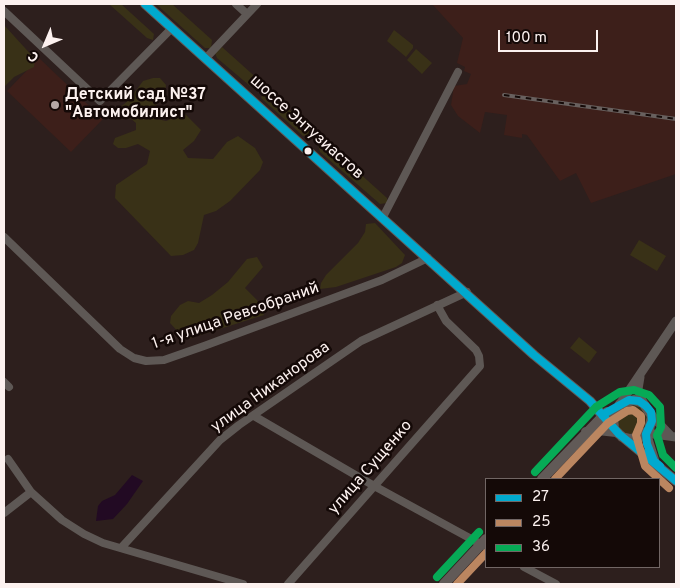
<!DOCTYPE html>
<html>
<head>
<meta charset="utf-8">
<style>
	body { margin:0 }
	#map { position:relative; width:680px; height:588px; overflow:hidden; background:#2d1f1d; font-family:Overpass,sans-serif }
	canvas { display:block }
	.frame { position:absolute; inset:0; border:5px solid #fcf1ef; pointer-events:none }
	.legend { position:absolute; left:485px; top:478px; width:175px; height:90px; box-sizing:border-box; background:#140907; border:1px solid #716664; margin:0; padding:6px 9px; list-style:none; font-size:15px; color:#fcf1ef }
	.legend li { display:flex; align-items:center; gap:10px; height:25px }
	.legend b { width:25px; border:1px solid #716664 }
	.north { position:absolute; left:20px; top:20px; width:50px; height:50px; -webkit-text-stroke:4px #140907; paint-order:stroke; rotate:225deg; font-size:14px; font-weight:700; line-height:20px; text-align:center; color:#fcf1ef }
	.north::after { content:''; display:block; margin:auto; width:18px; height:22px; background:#fcf1ef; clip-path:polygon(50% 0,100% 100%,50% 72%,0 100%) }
	.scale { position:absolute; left:498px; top:30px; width:100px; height:22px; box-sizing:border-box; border:2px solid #fcf1ef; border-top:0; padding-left:6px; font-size:15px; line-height:18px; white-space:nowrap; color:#fcf1ef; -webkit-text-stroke:4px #140907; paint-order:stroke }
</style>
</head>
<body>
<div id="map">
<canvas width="680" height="588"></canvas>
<div class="frame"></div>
<ul class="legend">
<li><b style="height:6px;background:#00a9ce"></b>27</li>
<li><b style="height:6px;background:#bb8660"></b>25</li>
<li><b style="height:6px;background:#06aa56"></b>36</li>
</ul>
<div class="north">С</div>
<div class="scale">100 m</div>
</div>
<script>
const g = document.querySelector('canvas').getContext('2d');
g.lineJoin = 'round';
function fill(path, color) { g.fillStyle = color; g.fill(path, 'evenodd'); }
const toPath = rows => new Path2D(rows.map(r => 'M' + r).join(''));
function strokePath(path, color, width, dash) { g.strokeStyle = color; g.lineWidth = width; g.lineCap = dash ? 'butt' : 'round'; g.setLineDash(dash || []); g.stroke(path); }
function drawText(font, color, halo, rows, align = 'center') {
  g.font = font + ' Overpass,sans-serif'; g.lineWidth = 5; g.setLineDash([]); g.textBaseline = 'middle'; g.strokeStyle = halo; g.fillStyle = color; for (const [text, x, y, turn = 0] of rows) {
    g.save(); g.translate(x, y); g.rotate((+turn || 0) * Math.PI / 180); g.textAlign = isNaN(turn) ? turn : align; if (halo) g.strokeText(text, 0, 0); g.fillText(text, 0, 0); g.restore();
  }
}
fill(toPath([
	[432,4,676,4,676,174,591,203,576,173,560,181,527,135,522,134,522,138,504,135,507,115,485,112,480,133,458,116,451,105,454,86,467,84,471,74,464,71,465,67,457,63,463,38],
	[39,58,103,119,71,152,7,91]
]), '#3d1f1a');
fill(toPath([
	[109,4,121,4,154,34,153,40,147,38],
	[156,4,172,4,212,40,211,48,205,48],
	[4,25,35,59,34,67,14,77,4,87],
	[394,30,413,45,413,48,406,57,387,41],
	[222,47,260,81,259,87,250,86,217,58,215,53],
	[416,49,432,63,422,74,407,60],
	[153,78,160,78,166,85,165,93,152,111,157,119,166,121,185,114,201,130,194,141,183,150,188,158,213,159,227,142,238,136,255,148,263,162,260,170,230,201,216,211,204,215,198,243,194,250,183,255,171,256,115,198,116,185,147,164,150,151,138,144,126,148,118,148,113,144,115,138,136,130,136,123,129,117,120,117,118,109,129,100,143,81],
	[268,92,307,125,310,131,308,135,303,136,261,98,263,93],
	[321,142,327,144,387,198,387,203,380,204,320,152,318,145],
	[375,223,405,255,402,263,396,267,336,287,320,289,321,283,326,275,358,243,365,232,366,224],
	[639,240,666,256,657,271,630,255],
	[257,257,263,267,245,288,257,300,264,315,188,339,181,335,170,323,171,316,180,305,188,301,199,303,212,295,228,282,247,259],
	[579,337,597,352,589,363,570,348],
	'617 420a15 15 0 1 1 30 0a15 15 0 1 1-30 0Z'
]), '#393117');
fill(toPath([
	[132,475,143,481,127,504,113,519,96,521,98,506,102,501,115,495]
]), '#220a23');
strokePath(toPath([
	[236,4,247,14],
	[4,11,100,101,172,28],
	[206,58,257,4],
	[383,217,458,72],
	[4,237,120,349,134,358,146,361,164,360,204,346,382,280,428,258],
	[4,382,9,387],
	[254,416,376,487,486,547],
	[8,459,31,492,62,520,84,534,103,543,243,584],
	[4,513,31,492],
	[121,548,220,440,239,425,361,341,467,292],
	[524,567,556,584],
	[288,584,480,366,479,356,476,350,446,321,437,305]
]), '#5e5855', 8);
strokePath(toPath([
	[640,377,638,389,643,403],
	[620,404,676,321],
	[652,416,670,435],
	[646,433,676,437]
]), '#5e5855', 9);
strokePath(toPath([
	[145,4,534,355,590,401,614,429],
	[586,432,598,430,616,432],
	[646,434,654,460],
	[622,437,630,439,639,438,649,430,652,416,643,403,634,400,620,404,613,417,614,429,619,434,676,481],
	[542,479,607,412],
	[444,584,486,539]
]), '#615a57', 10);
const rail = toPath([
	[504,95,676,119]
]);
strokePath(rail, '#68605e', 4);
strokePath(rail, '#140907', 2, [5.5]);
strokePath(toPath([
	[145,4,534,355,590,401,619,434,676,481],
	[602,415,629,400,639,401,646,406,651,412,652,421,646,434,647,444,654,461,660,466]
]), '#00a9ce', 8);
strokePath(toPath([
	[555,479,608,423,627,411,633,410,641,416,641,423,636,435,645,466,669,488],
	[457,584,486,553]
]), '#bb8660', 8);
strokePath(toPath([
	[535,472,596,407,620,392,634,390,649,395,660,407,661,427,657,435,663,455,676,468],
	[437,577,479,532]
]), '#06aa56', 8);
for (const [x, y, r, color] of [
	[55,105,5,"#b4a8a6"],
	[308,151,4.5,"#fcf1ef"]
]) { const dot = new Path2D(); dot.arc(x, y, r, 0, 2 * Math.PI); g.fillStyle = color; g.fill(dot); strokePath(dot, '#140907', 2); }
drawText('bold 16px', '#fcf1ef', '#140907', [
	["Детский сад №37",65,96],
	["\"Автомобилист\"",65,114]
], 'left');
drawText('16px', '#fcf1ef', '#140907', [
	["шоссе Энтузиастов",306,128,42],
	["1-я улица Ревсобраний",236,317,-19],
	["улица Никанорова",271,388,-36],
	["улица Сущенко",371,468,-49]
]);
</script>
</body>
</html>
